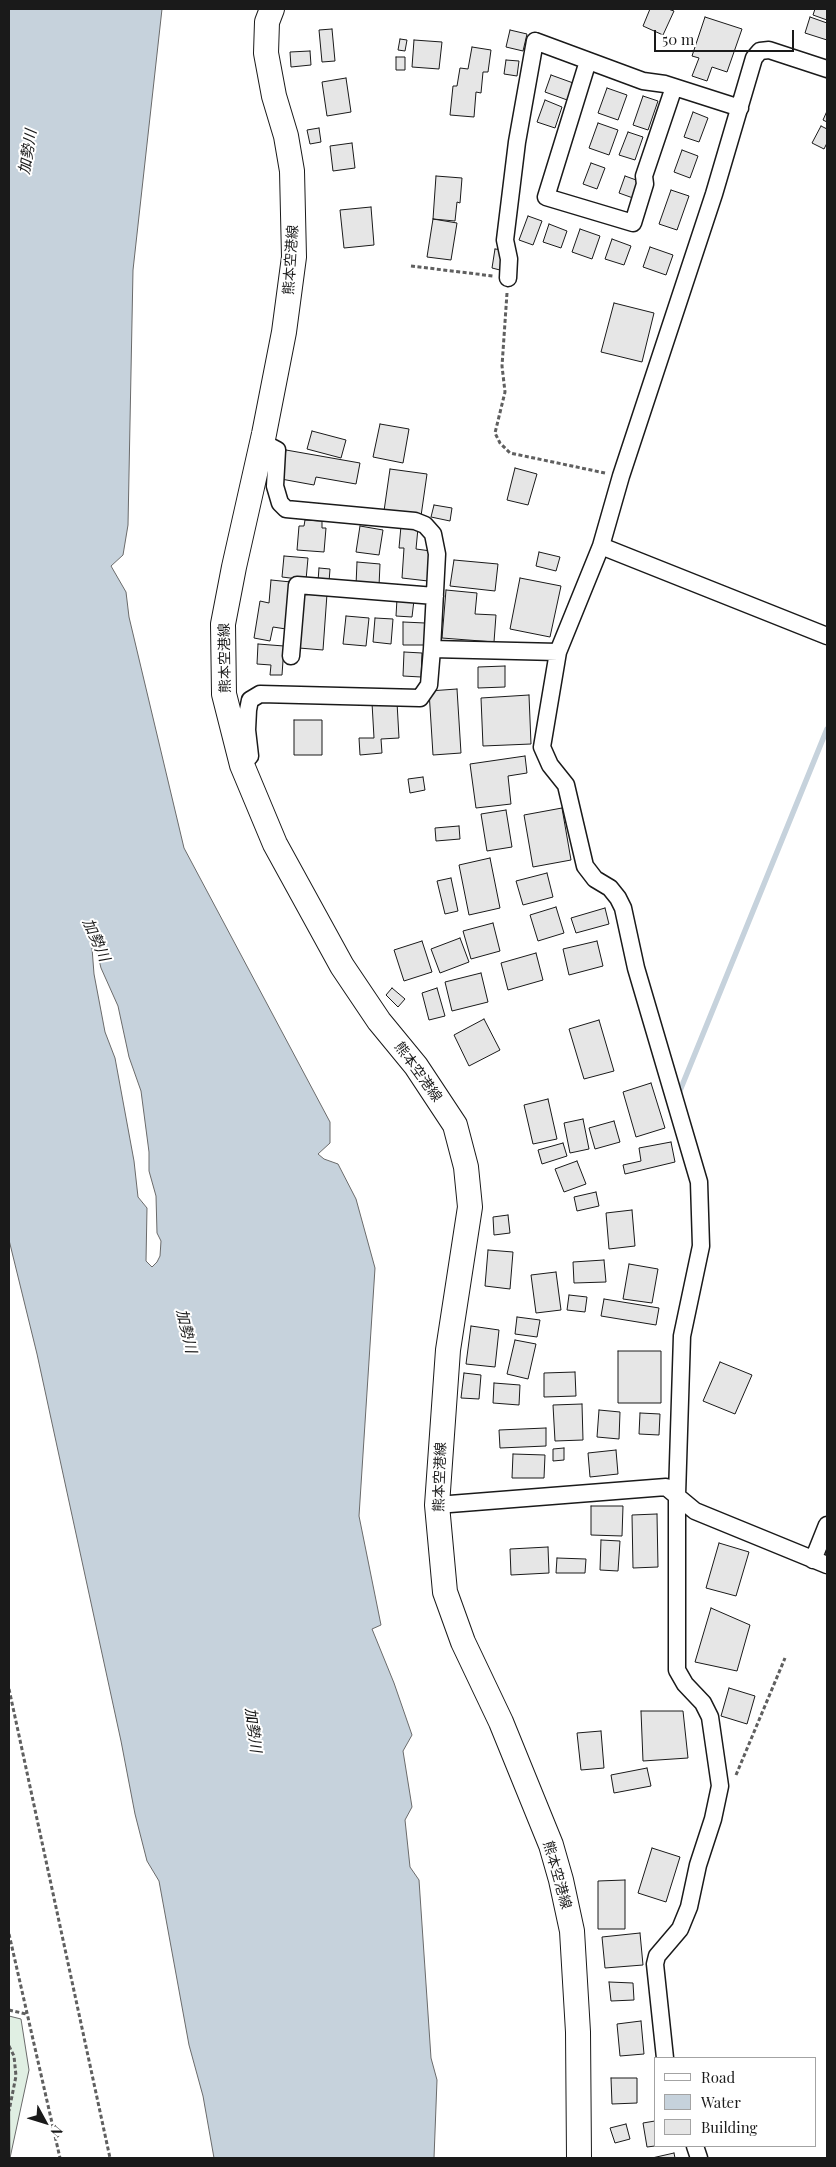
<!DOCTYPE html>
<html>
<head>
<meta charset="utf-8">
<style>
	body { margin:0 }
	#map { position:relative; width:836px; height:2167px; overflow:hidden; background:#fff; font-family:"Playfair Display",serif }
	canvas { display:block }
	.frame { position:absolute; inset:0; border:10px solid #1a1a1a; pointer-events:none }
	.legend { position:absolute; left:654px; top:2057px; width:162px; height:90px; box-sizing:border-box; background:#fff; border:1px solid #a3a3a3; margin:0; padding:6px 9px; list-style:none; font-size:15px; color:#1a1a1a }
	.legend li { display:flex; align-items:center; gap:10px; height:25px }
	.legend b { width:25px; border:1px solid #a3a3a3 }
	.north { position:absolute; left:20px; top:2097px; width:50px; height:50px; -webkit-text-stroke:4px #fff; paint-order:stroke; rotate:129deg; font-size:14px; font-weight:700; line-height:20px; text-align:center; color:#1a1a1a }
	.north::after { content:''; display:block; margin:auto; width:18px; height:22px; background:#1a1a1a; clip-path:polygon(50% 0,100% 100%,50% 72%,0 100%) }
	.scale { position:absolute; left:654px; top:30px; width:140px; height:22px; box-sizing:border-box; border:2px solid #1a1a1a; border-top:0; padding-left:6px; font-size:15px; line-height:18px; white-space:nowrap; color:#1a1a1a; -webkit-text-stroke:4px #fff; paint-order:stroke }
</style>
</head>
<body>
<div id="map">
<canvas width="836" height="2167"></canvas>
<div class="frame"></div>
<ul class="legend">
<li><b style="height:6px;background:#fff"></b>Road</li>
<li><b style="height:14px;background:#c6d2dc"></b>Water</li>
<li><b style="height:14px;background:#e6e6e6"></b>Building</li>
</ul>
<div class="north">N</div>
<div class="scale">50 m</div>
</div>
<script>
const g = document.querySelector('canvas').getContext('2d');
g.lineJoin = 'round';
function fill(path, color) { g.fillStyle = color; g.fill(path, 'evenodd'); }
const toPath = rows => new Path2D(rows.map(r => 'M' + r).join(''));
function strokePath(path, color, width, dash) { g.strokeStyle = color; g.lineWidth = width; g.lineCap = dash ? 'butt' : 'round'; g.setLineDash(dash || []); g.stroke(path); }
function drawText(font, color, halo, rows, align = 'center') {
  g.font = font + ' "Playfair Display","Noto Sans JP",serif'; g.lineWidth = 4; g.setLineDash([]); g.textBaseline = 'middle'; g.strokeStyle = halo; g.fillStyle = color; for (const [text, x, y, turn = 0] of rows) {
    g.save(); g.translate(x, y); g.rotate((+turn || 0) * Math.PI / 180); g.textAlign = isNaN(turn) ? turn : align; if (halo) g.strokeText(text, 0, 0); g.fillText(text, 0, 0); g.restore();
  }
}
const green = toPath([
	[9,2016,21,2019,29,2070,10,2158,9,2016]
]);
fill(green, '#e0efe3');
strokePath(green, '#6a6a6a', 1);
const water = toPath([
	[9,9,162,9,133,270,128,525,123,555,111,566,126,592,129,617,184,848,330,1122,330,1143,318,1154,324,1159,338,1164,356,1199,375,1268,359,1516,381,1625,372,1629,394,1683,412,1735,403,1751,412,1807,405,1820,410,1867,419,1880,431,2058,437,2080,434,2158,214,2158,203,2096,189,2045,159,1881,147,1861,135,1814,121,1741,37,1354,9,1240,9,9],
	[92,948,96,948,101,968,118,1006,129,1057,141,1091,149,1152,149,1171,156,1196,157,1233,161,1241,160,1256,157,1262,152,1267,146,1261,147,1208,138,1197,134,1161,115,1058,105,1032,94,974,92,948]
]);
fill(water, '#c6d2dc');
strokePath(water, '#6a6a6a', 1);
strokePath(toPath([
	[679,1093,827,729]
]), '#c6d2dc', 5.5);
const building = toPath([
	[650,9,668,9,674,11,663,35,643,26,650,9],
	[815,9,827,9,827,20,813,15,815,9],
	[705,17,742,29,727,72,712,67,707,81,692,76,699,58,692,56,705,17],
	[810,17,827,23,827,40,805,33,810,17],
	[332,29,335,61,322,62,319,30,332,29],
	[510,30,527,34,523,51,506,47,510,30],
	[400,39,407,40,405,51,398,50,400,39],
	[414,40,442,42,439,69,412,67,414,40],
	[472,47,491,50,488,72,483,72,481,93,476,92,474,117,450,115,453,86,457,86,460,68,468,69,472,47],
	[310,51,311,65,291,67,290,52,310,51],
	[396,57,405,57,405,70,396,70,396,57],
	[506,60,519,61,517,76,504,74,506,60],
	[551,75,576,84,570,101,545,92,551,75],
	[346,78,351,112,327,116,322,82,346,78],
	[607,88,627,95,618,120,598,113,607,88],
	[643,96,658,101,648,130,633,125,643,96],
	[545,100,562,107,555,128,537,122,545,100],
	[827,111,827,122,823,120,827,111],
	[693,112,708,118,699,142,684,137,693,112],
	[598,123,618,130,609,155,589,148,598,123],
	[821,126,827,129,827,143,824,149,812,143,821,126],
	[319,128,321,142,310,144,307,130,319,128],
	[628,132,643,137,635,160,619,155,628,132],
	[352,143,355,168,333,171,330,146,352,143],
	[682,150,698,156,690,178,674,172,682,150],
	[591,163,605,168,597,189,583,184,591,163],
	[436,176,462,178,460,203,457,202,455,221,433,219,436,176],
	[625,176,639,181,633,198,619,193,625,176],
	[671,190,689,196,677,230,659,224,671,190],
	[371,207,374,245,344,248,340,210,371,207],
	[528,216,542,221,533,245,519,240,528,216],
	[433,219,457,223,451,260,427,257,433,219],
	[549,224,567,231,561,248,543,242,549,224],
	[580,229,600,236,592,259,572,252,580,229],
	[612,239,631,246,624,265,605,259,612,239],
	[650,247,673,255,666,275,643,267,650,247],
	[495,249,504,250,500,270,492,268,495,249],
	[614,303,654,313,642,362,601,352,614,303],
	[380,424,409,429,403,463,373,457,380,424],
	[312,431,346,440,341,458,307,449,312,431],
	[286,450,360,463,356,484,316,477,314,485,281,479,286,450],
	[515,468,537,474,528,505,507,500,515,468],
	[390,469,427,474,421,516,384,511,390,469],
	[434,505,452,508,450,521,431,517,434,505],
	[305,520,322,521,322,528,326,528,324,552,297,550,299,526,304,526,305,520],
	[360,526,383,530,379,555,356,552,360,526],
	[401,526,418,528,416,549,431,551,428,581,402,578,404,548,399,548,401,526],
	[539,552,560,557,556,571,536,566,539,552],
	[284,556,308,558,306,580,282,577,284,556],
	[454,560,498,564,495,591,450,586,454,560],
	[357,562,380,564,379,586,356,585,357,562],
	[319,568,330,569,329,582,318,581,319,568],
	[520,578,561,586,550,637,510,629,520,578],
	[271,580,291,582,286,629,273,627,270,641,254,638,260,601,269,603,271,580],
	[446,590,477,593,475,614,496,615,494,642,442,638,446,590],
	[303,592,327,594,323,650,299,648,303,592],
	[397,599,414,600,412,617,396,616,397,599],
	[346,616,369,618,366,646,343,644,346,616],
	[375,618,393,619,391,644,373,642,375,618],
	[403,622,425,623,425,645,403,645,403,622],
	[258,644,284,646,282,675,270,675,271,665,257,664,258,644],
	[404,652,422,653,421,677,403,676,404,652],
	[505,666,505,687,478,688,478,667,505,666],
	[457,689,461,753,433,755,429,691,457,689],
	[529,695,531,744,483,746,481,698,529,695],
	[397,702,399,738,381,739,382,753,360,755,359,738,374,738,372,703,397,702],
	[294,720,322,720,322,755,294,755,294,720],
	[525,756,527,773,508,776,511,804,476,808,470,764,525,756],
	[423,777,425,790,410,793,408,779,423,777],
	[562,808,571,860,533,867,524,815,562,808],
	[506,810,512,847,487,851,481,814,506,810],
	[459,826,460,839,436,841,435,828,459,826],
	[490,858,500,908,469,915,459,865,490,858],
	[547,873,553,897,523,905,516,881,547,873],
	[451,878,458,911,445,914,437,881,451,878],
	[556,907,564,933,538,941,530,915,556,907],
	[605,908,609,924,576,933,571,918,605,908],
	[493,923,500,951,471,959,463,931,493,923],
	[460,938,469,962,440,973,431,949,460,938],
	[422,941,432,972,404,981,394,950,422,941],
	[597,941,603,966,569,975,563,949,597,941],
	[536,953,543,980,508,990,501,963,536,953],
	[481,973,488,1002,452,1011,445,982,481,973],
	[392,988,405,999,398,1007,386,995,392,988],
	[437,988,445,1016,429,1020,422,993,437,988],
	[484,1019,500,1050,469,1066,454,1035,484,1019],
	[599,1020,614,1071,584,1079,569,1029,599,1020],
	[651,1083,665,1128,636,1137,623,1092,651,1083],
	[548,1099,557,1139,533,1144,524,1105,548,1099],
	[583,1119,589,1149,570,1153,564,1123,583,1119],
	[614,1121,620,1142,595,1149,589,1128,614,1121],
	[671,1142,675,1162,625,1174,623,1165,641,1161,639,1148,671,1142],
	[563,1143,567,1156,542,1164,538,1150,563,1143],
	[577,1161,586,1184,564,1192,555,1169,577,1161],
	[596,1192,599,1206,577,1211,574,1197,596,1192],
	[632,1210,635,1246,609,1249,606,1213,632,1210],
	[508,1215,510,1233,494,1235,493,1217,508,1215],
	[488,1250,513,1252,510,1289,485,1286,488,1250],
	[604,1260,606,1282,574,1283,573,1262,604,1260],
	[629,1264,658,1269,652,1303,623,1299,629,1264],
	[556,1272,561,1310,536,1313,531,1275,556,1272],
	[569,1295,587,1297,585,1312,567,1310,569,1295],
	[604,1299,659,1308,656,1325,601,1316,604,1299],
	[517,1317,540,1320,537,1337,515,1334,517,1317],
	[471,1326,499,1330,495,1367,466,1364,471,1326],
	[515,1340,536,1344,528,1379,507,1374,515,1340],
	[618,1351,661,1351,661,1403,618,1403,618,1351],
	[720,1362,752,1375,735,1414,703,1401,720,1362],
	[575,1372,576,1396,544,1397,544,1373,575,1372],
	[464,1373,481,1375,479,1399,461,1398,464,1373],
	[494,1383,520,1385,519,1405,493,1403,494,1383],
	[582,1404,583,1440,555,1441,553,1405,582,1404],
	[599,1410,620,1412,619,1439,597,1437,599,1410],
	[640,1413,660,1414,659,1435,639,1434,640,1413],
	[546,1428,546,1446,500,1448,499,1430,546,1428],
	[564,1448,564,1460,553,1461,553,1449,564,1448],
	[616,1450,618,1474,590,1477,588,1453,616,1450],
	[513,1454,545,1455,544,1478,512,1478,513,1454],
	[591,1506,623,1506,622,1536,591,1535,591,1506],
	[657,1514,658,1567,633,1568,632,1515,657,1514],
	[601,1540,620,1541,618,1571,600,1570,601,1540],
	[719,1543,749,1552,736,1596,706,1588,719,1543],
	[548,1547,549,1573,511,1575,510,1549,548,1547],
	[557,1558,586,1559,585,1573,556,1573,557,1558],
	[711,1608,750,1625,737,1671,695,1662,711,1608],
	[729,1688,755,1696,747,1724,721,1716,729,1688],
	[641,1711,683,1711,688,1758,643,1761,641,1711],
	[601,1731,604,1768,581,1770,577,1733,601,1731],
	[647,1768,651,1786,614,1793,611,1775,647,1768],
	[652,1848,680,1857,666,1902,638,1893,652,1848],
	[625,1880,625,1929,598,1929,598,1881,625,1880],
	[640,1933,643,1965,605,1968,602,1937,640,1933],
	[609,1982,633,1983,634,2000,611,2001,609,1982],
	[641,2021,644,2054,620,2056,617,2024,641,2021],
	[611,2078,637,2078,637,2103,612,2104,611,2078],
	[655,2121,655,2146,647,2147,643,2123,655,2121],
	[626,2124,630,2139,615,2143,610,2128,626,2124],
	[674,2153,675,2158,652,2158,674,2153]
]);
fill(building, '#e6e6e6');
strokePath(building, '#1a1a1a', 1);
const minor = toPath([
	[588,61,546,197,633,223,645,184,644,176,674,87],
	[508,278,509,259,505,240,517,142,535,41,643,81,665,84,740,108],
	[262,442,277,450,275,486,280,503,286,509,415,521,425,525,433,534,437,554,432,649],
	[601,546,827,636],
	[291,656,297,585,435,596],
	[245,761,250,756,247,730,248,710,250,700,260,694,420,698,429,685,432,649,558,652],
	[437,1505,666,1487,695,1511,827,1565],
	[813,1560,827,1525],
	[665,2058,655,1964,657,1956,680,1929,689,1907,698,1865,713,1819,720,1786,710,1717,703,1703,685,1684,677,1670,677,1495,682,1336,701,1246,699,1182,636,968,623,908,618,898,610,888,595,879,585,866,566,785,550,765,542,747,558,652,601,546,621,476,714,194,754,58,760,51,769,50,827,69],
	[695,2146,699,2158]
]);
const secondary = toPath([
	[272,9,267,22,266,53,274,96,286,136,292,171,294,257,284,332,264,434,234,567,223,624,224,694,242,765,275,844,342,966,379,1021,416,1066,455,1125,466,1167,470,1207,448,1350,437,1505,445,1592,463,1642,501,1722,551,1845,561,1880,572,1931,578,2032,579,2158]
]);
strokePath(minor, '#1a1a1a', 19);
strokePath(secondary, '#1a1a1a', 26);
strokePath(toPath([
	[411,266,493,276],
	[507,293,502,366,505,392,495,433,500,443,510,453,605,473],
	[9,1689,110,2158],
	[736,1775,785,1658],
	[9,1934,60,2158],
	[9,2010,26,2014],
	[9,2046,14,2056,16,2076,9,2111]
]), '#5f5f5f', 3, [4, 2.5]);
strokePath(minor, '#fff', 16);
strokePath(secondary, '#fff', 24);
drawText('14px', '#1a1a1a', '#fff', [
	["熊本空港線",291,260,-86],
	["熊本空港線",225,658,-91],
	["熊本空港線",418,1072,54],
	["熊本空港線",440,1477,-88],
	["熊本空港線",557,1875,74]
]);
drawText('italic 15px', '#1a1a1a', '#fff', [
	["加勢川",28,152,-81],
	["加勢川",96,940,66],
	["加勢川",186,1331,77],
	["加勢川",253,1730,83]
]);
</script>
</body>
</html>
